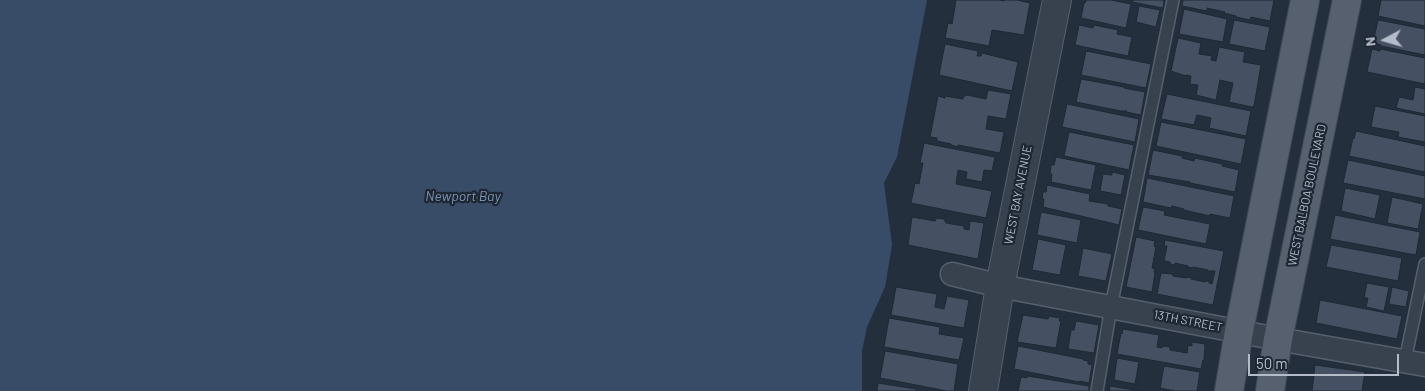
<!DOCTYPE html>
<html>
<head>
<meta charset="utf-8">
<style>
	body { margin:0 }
	#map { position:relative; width:1425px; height:391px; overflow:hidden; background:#242f3e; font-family:Barlow,sans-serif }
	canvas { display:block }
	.north { position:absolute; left:1360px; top:15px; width:50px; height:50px; -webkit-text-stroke:4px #1d2633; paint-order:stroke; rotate:264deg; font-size:14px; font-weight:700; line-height:20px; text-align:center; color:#b4bcc9 }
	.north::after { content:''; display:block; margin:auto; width:18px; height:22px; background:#b4bcc9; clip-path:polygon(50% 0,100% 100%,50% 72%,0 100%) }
	.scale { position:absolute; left:1248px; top:354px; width:151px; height:22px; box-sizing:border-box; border:2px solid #b4bcc9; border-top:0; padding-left:6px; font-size:15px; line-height:18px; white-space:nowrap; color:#b4bcc9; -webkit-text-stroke:4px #1d2633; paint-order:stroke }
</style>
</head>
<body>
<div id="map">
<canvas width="1425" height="391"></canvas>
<div class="north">N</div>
<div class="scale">50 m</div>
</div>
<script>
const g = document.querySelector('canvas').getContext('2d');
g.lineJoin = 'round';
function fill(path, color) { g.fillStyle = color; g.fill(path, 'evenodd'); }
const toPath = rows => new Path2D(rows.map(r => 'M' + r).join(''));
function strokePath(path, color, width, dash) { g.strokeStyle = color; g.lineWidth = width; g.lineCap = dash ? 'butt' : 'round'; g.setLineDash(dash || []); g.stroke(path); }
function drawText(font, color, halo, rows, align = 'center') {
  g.font = font + ' Barlow,sans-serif'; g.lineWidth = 4.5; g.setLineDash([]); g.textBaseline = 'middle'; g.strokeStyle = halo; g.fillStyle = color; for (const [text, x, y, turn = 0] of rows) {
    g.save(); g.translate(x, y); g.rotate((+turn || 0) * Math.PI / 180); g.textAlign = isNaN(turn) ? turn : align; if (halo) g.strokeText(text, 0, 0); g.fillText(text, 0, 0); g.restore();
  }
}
fill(toPath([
	[0,0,927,0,897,157,884,183,892,245,885,287,867,327,862,351,862,391,0,391]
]), '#394c67');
const building = toPath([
	[956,0,999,0,1004,1,1005,0,1017,0,1030,3,1024,35,992,30,989,46,945,38,948,23,952,24,956,0],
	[1086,0,1111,0,1131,4,1126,28,1081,18,1084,3,1085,3,1086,0],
	[1133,0,1164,0,1163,8,1132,2,1133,0],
	[1183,0,1274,0,1270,21,1251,17,1250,20,1236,17,1236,16,1224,13,1225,12,1207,8,1207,11,1182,6,1183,0],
	[1381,0,1425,0,1425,26,1378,16,1381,0],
	[1139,6,1160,10,1156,27,1136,22,1139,6],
	[1184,9,1227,19,1223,42,1179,34,1184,9],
	[1234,20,1270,27,1265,51,1229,44,1234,20],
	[1378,20,1425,29,1425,55,1381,46,1381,45,1373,43,1378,20],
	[1079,25,1093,28,1094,25,1118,30,1117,34,1132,37,1128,56,1075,45,1079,25],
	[1178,38,1201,43,1199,54,1212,56,1211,60,1216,61,1219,47,1245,52,1243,62,1261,65,1254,106,1252,107,1229,102,1233,83,1220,80,1216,100,1196,95,1198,85,1190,84,1191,76,1186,75,1186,76,1171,71,1178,38],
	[945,44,978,51,977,56,981,56,982,53,1018,62,1012,91,939,75,945,44],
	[1372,49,1380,51,1380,49,1425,58,1425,84,1367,72,1372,49],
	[1086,51,1151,64,1146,88,1081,75,1086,51],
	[1081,79,1124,87,1124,88,1145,92,1141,115,1126,112,1127,111,1121,111,1076,102,1081,79],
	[1415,87,1425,89,1425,114,1396,108,1399,97,1413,100,1415,87],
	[988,90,1011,94,1006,119,988,116,986,129,1004,132,1000,153,958,145,958,147,951,145,951,144,937,141,937,138,930,137,938,96,945,98,945,96,963,99,963,97,967,95,986,99,988,90],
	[1167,94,1251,111,1246,136,1209,128,1211,118,1197,115,1194,125,1161,119,1167,94],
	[1067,104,1139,119,1135,142,1062,127,1067,104],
	[1375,106,1425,116,1425,142,1398,137,1399,132,1371,127,1375,106],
	[1161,122,1246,139,1241,164,1156,146,1161,122],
	[1356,131,1425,146,1425,172,1349,156,1353,138,1354,139,1356,131],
	[1069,132,1134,145,1129,170,1064,156,1069,132],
	[924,143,995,157,992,171,984,170,982,182,966,179,967,172,958,170,956,184,992,191,986,218,911,203,915,183,919,184,923,163,920,163,924,143],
	[1153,150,1182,156,1182,158,1194,161,1195,158,1222,164,1222,166,1239,170,1235,192,1190,183,1190,182,1148,175,1153,150],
	[1056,157,1096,165,1091,190,1051,182,1052,174,1050,174,1051,165,1054,165,1056,157],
	[1348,160,1425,176,1425,199,1343,183,1348,160],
	[1112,172,1125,175,1121,195,1100,191,1103,174,1112,175,1112,172],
	[1147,178,1234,196,1230,218,1210,214,1210,216,1184,210,1184,209,1172,206,1171,208,1143,202,1147,178],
	[1047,185,1090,194,1089,201,1108,204,1108,206,1122,209,1119,225,1043,207,1044,199,1042,199,1043,192,1046,192,1047,185],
	[1345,188,1380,195,1375,219,1341,211,1345,188],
	[1392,197,1423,204,1418,229,1387,223,1392,197],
	[1143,207,1165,211,1164,215,1210,224,1206,244,1138,230,1143,207],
	[1041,212,1081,220,1077,243,1037,235,1041,212],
	[1335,215,1420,232,1416,255,1330,239,1335,215],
	[912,217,935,221,937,218,944,219,946,223,964,226,964,229,969,230,970,221,984,223,978,259,908,245,912,217],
	[1136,237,1155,241,1154,246,1156,247,1152,268,1155,269,1154,272,1155,273,1152,292,1126,287,1136,237],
	[1038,239,1066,245,1060,275,1032,270,1038,239],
	[1165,240,1224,251,1213,305,1157,294,1161,273,1173,274,1173,276,1186,278,1186,277,1191,278,1191,279,1205,282,1205,281,1209,281,1209,283,1212,284,1215,271,1207,271,1208,270,1193,267,1192,268,1188,267,1188,266,1175,263,1175,265,1170,264,1170,262,1164,261,1167,246,1164,246,1165,240],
	[1331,245,1402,258,1398,281,1326,267,1331,245],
	[1083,248,1112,254,1106,281,1078,276,1083,248],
	[1367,283,1389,287,1384,311,1366,307,1368,298,1364,298,1367,283],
	[896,287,937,294,935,307,944,309,947,296,969,300,964,328,891,315,896,287],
	[1392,287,1409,291,1406,307,1389,304,1392,287],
	[1320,300,1402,316,1397,339,1316,323,1320,300],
	[1023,315,1048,319,1049,316,1060,318,1059,321,1061,321,1056,348,1017,342,1023,315],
	[889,318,940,327,939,334,964,338,959,360,884,347,889,318],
	[1076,321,1099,325,1094,353,1068,349,1071,330,1074,330,1076,321],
	[1123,329,1159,335,1157,347,1162,348,1162,346,1170,347,1170,350,1187,353,1188,345,1192,346,1192,342,1205,344,1204,360,1203,360,1201,369,1117,354,1121,333,1122,334,1123,329],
	[1018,346,1083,359,1083,360,1088,361,1088,364,1092,365,1089,383,1079,381,1079,382,1014,369,1018,346],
	[885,351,958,364,954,391,947,391,880,378,885,351],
	[1117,358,1139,362,1135,384,1114,380,1117,358],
	[1315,365,1365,372,1362,391,1312,391,1315,365],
	[1164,366,1200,372,1197,391,1175,391,1160,388,1164,366],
	[1027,376,1089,386,1089,391,1018,391,1021,377,1027,378,1027,376],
	[878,383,916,389,916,391,877,391,878,383],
	[1110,386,1140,391,1109,391,1110,386]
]);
fill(building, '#455162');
strokePath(building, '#1f2835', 1);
const service = toPath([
	[1405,361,1425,264],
	[1097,391,1111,307,1173,0]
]);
const minor = toPath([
	[952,274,1000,286,1278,339,1425,365]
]);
const tertiary = toPath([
	[983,391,1000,286,1057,0]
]);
const primary = toPath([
	[1229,391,1239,331,1305,0],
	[1270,391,1278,339,1347,0]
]);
strokePath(service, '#565f6c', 14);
strokePath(minor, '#565f6c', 25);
strokePath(tertiary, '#565f6c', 30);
strokePath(primary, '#414a57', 30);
strokePath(service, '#38414e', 11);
strokePath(minor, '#38414e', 22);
strokePath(tertiary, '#38414e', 28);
strokePath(primary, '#56606e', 28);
drawText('12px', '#b4bcc9', '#1d2633', [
	["WEST BAY AVENUE",1018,195,-79],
	["WEST BALBOA BOULEVARD",1307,195,-78],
	["13TH STREET",1188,321,11]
]);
drawText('italic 14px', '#7c92b1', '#1d2633', [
	["Newport Bay",463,196]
]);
</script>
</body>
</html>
